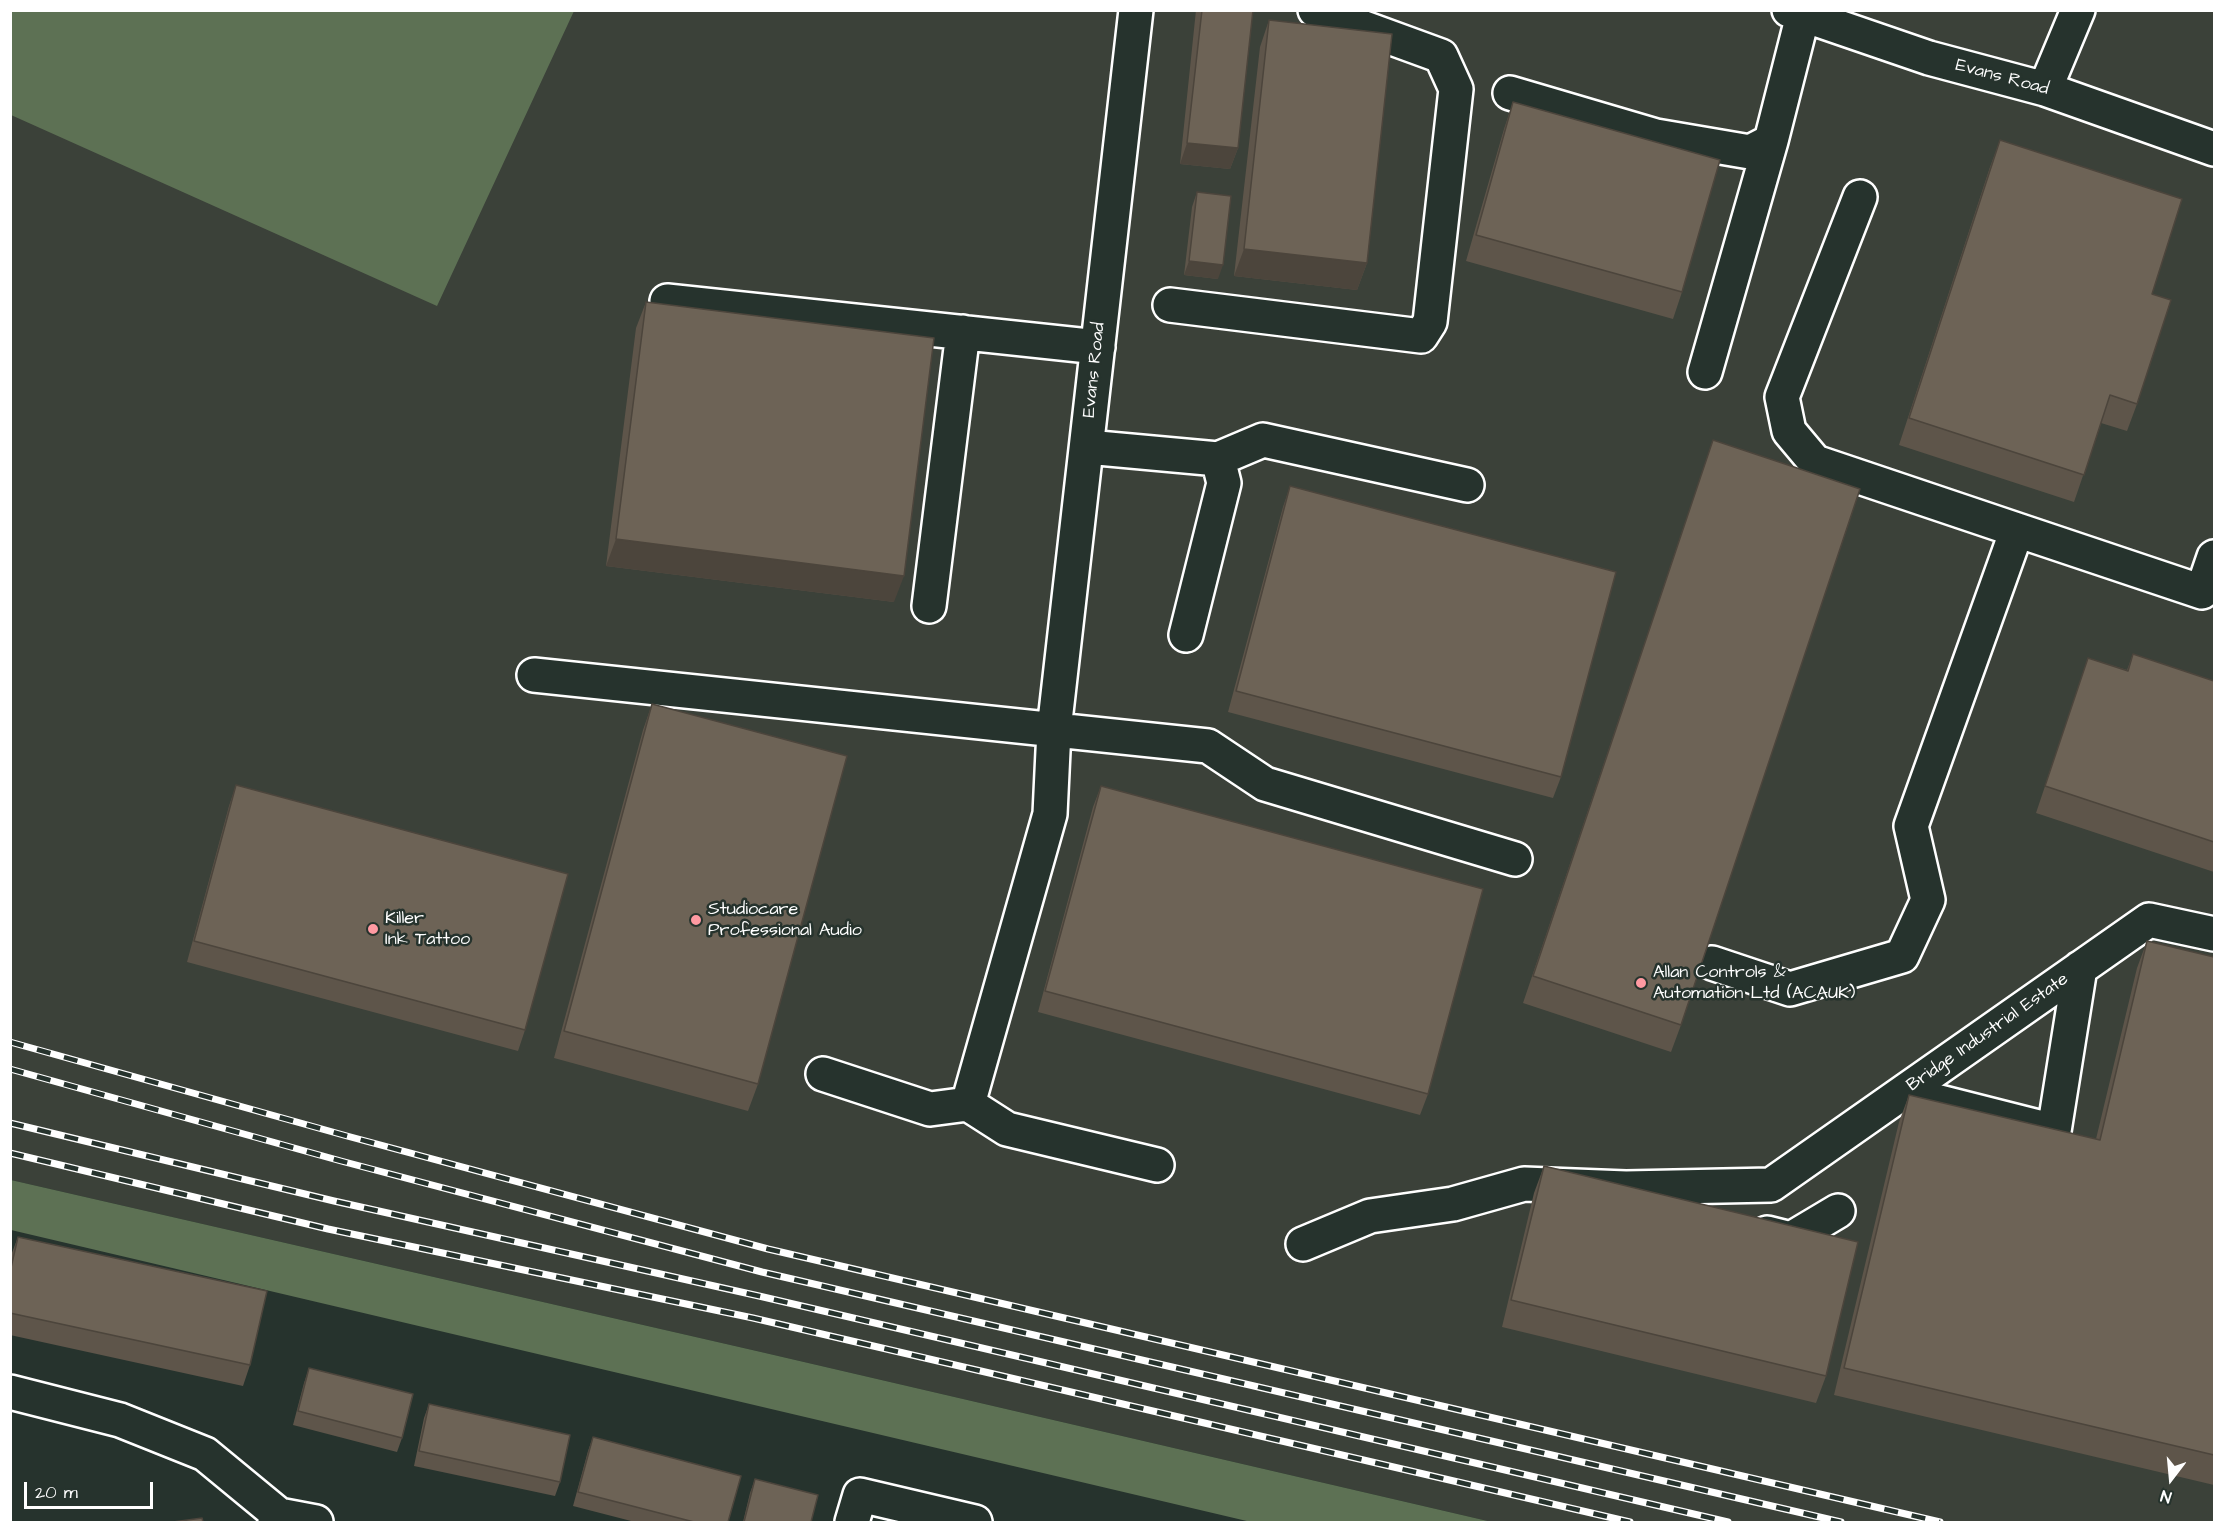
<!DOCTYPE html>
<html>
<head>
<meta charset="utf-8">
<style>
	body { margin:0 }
	#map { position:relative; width:2225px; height:1533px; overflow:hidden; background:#26332d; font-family:"Architects Daughter",sans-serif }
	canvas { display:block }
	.frame { position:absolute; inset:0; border:12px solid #fff; pointer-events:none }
	.north { position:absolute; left:2141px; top:1449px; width:60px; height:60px; -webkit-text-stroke:4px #26332d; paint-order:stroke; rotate:196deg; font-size:16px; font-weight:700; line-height:24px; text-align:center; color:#fff }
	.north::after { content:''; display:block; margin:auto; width:21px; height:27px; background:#fff; clip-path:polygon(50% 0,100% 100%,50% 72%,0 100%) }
	.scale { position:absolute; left:24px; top:1482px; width:129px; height:27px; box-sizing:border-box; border:3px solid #fff; border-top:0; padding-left:8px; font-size:18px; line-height:21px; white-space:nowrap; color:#fff; -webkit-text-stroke:4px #26332d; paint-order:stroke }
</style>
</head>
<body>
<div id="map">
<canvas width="2225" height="1533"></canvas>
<div class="frame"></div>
<div class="north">N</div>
<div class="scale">20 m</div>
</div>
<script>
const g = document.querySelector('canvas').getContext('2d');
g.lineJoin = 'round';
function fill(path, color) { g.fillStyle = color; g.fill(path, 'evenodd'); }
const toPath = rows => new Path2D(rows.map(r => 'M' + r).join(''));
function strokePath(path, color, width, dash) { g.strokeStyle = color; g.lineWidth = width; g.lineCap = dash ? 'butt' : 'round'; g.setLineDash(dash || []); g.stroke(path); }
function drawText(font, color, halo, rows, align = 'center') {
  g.font = font + ' "Architects Daughter",sans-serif'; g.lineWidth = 5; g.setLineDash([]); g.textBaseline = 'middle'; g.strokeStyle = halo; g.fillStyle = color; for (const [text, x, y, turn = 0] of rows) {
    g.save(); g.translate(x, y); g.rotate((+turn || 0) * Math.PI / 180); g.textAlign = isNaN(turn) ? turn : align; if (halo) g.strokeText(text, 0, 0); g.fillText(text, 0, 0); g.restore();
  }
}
fill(toPath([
	[11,11,2214,11,2214,1522,1492,1522,761,1352,11,1180]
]), '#3b4139');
fill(toPath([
	[11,10,574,10,574,11,437,306,11,115],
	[11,1180,761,1352,1492,1522,1251,1522,11,1230]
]), '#5d7154');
const minor = toPath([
	[1136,10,1054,730,1050,814,968,1104,1007,1129,1157,1165],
	[1789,10,1929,58,2045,89,2214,149],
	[2045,89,2078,10],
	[1510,93,1656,136,1750,152,1771,141,1803,15],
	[1860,197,1782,397,1789,431,1815,462,2017,530],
	[667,301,1098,347],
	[1170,305,1421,336,1430,322,1456,89,1441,56,1315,10],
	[1705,372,1771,141],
	[1087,447,1218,459,1263,440,1467,485],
	[929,606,963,332],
	[1186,635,1224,483,1218,459],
	[534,675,1208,746,1265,784,1515,859],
	[1712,963,1790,989,1902,956,1928,900,1911,826,2017,530,2202,592,2214,557],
	[823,1074,930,1109,968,1104],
	[1904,1093,2054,1131,2080,968],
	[1767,1233,1791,1239,1838,1211],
	[1303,1244,1370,1216,1453,1204,1524,1184,1626,1188,1771,1185,2149,920,2214,934],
	[10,1392,120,1420,205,1454,279,1515],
	[275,1522,279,1515,316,1522],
	[852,1522,860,1495,975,1522]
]);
strokePath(minor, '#fff', 38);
strokePath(minor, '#26332d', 33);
const rail = toPath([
	[10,1042,347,1136,768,1249,1940,1522],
	[10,1069,341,1161,762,1272,1841,1522],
	[10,1123,334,1201,759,1296,1728,1522],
	[10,1153,328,1229,753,1318,1630,1522]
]);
strokePath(rail, '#fff', 7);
strokePath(rail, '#26332d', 4.5, [14]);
fill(toPath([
	[1196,10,1253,10,1238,148,1230,169,1180,164],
	[1269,20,1367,263,1357,290,1234,276,1260,47],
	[1513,102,1682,292,1673,319,1466,261,1504,129],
	[2000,140,2137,404,2127,431,2101,423,2074,502,1899,445,1990,167],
	[1197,192,1218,279,1184,275,1192,207],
	[646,302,894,602,606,566,636,328],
	[1713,440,1681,1025,1671,1052,1523,1003],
	[1290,486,1561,777,1553,798,1228,712,1283,507],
	[2133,654,2214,681,2214,872,2036,813,2088,658,2127,670],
	[652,704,758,1084,748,1111,554,1058,643,730],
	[236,785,525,1030,518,1051,187,962,229,806],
	[1101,786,1428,1094,1420,1115,1038,1012,1093,807],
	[2147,941,2214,957,2214,1485,1834,1395,1899,1122,1909,1095,2096,1139,2137,968],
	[1544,1166,1826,1376,1816,1403,1502,1327,1534,1193],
	[18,1237,250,1365,243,1386,10,1335,10,1258],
	[309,1368,402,1438,397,1452,293,1425,304,1383],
	[429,1404,560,1482,555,1496,414,1466,424,1418],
	[593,1437,728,1522,635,1522,573,1506,588,1451],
	[755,1479,811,1522,743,1522,750,1493]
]), '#5e554a');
fill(toPath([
	[1187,143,1238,148,1230,169,1180,164],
	[1244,249,1367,263,1357,290,1234,276],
	[1189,261,1223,265,1218,279,1184,275],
	[616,539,904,576,894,602,606,566]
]), '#4c453c');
const building = toPath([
	[1202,10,1253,10,1238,148,1187,143,1202,10],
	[1269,20,1392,34,1367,263,1244,249,1269,20],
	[1513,102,1720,160,1682,292,1476,235,1513,102],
	[2000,140,2182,199,2152,294,2171,300,2137,404,2110,395,2084,475,1909,418,2000,140],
	[1197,192,1231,196,1223,265,1189,261,1197,192],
	[646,302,934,338,904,576,616,539,646,302],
	[1713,440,1860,489,1681,1025,1533,976,1713,440],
	[1290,486,1616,572,1561,777,1236,691,1290,486],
	[2133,654,2214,681,2214,842,2045,786,2088,658,2128,671,2133,654],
	[652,704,847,756,758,1084,564,1031,652,704],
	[236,785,568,874,525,1030,194,941,236,785],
	[1101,786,1483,889,1428,1094,1045,991,1101,786],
	[2147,941,2214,957,2214,1455,1844,1368,1909,1095,2100,1140,2147,941],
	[1544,1166,1858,1242,1826,1376,1511,1300,1544,1166],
	[18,1237,267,1291,250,1365,10,1313,10,1272,18,1237],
	[309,1368,413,1394,402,1438,298,1411,309,1368],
	[429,1404,570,1435,560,1482,419,1451,429,1404],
	[593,1437,741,1476,728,1522,694,1522,578,1492,593,1437],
	[755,1479,818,1495,811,1522,744,1522,755,1479],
	[202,1518,203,1522,173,1522,202,1518]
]);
fill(building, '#6d6356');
strokePath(building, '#4c453c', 1.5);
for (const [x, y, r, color] of [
	[696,920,6,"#ff9aa2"],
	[373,929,6,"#ff9aa2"],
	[1641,983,6,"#ff9aa2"]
]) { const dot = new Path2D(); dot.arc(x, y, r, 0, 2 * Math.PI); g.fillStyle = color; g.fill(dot); strokePath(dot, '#26332d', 2); }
drawText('18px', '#fff', '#26332d', [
	["Evans Road",2002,78,15],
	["Evans Road",1095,370,-84],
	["Bridge Industrial Estate",1988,1033,-35]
]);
drawText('18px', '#fff', '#26332d', [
	["Studiocare",708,910],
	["Professional Audio",708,931],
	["Killer",385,919],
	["Ink Tattoo",385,940],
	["Allan Controls &",1653,973],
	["Automation Ltd (ACAUK)",1653,994]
], 'left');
</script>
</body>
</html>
